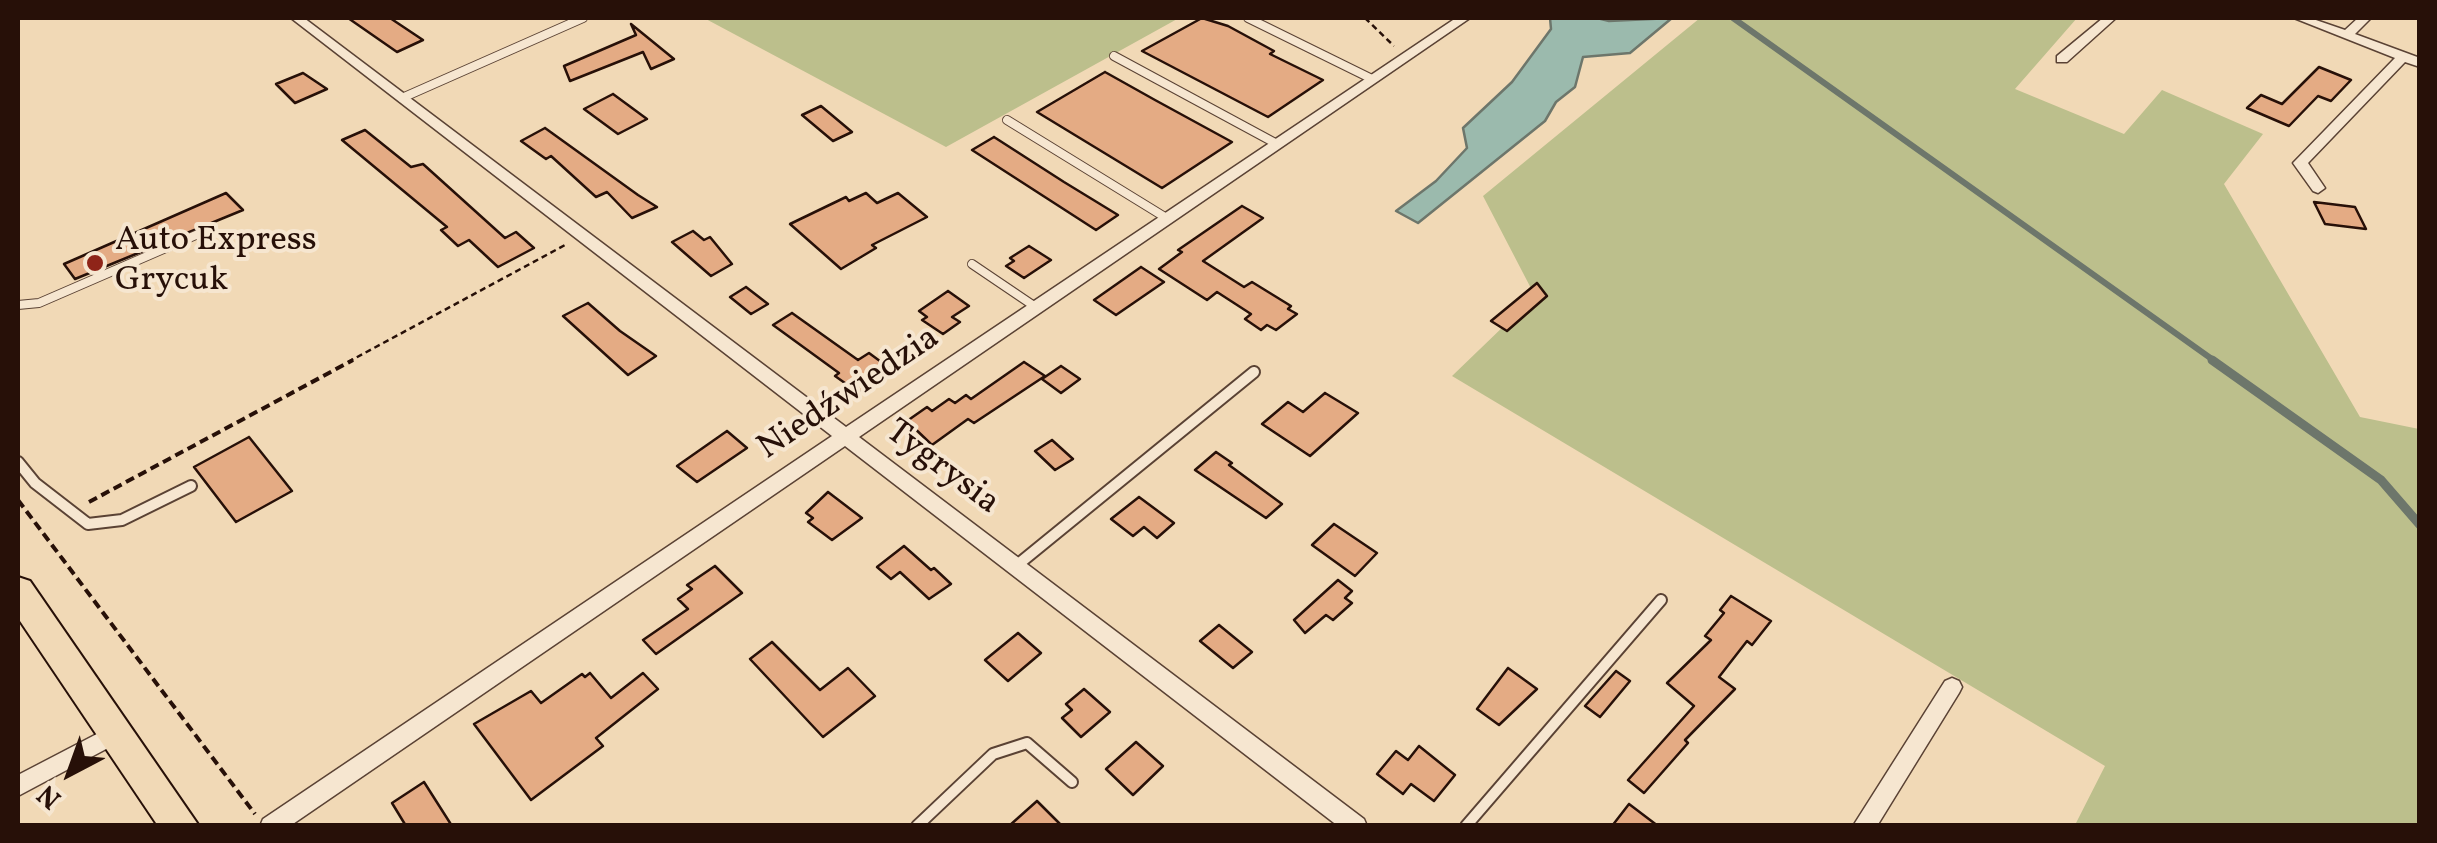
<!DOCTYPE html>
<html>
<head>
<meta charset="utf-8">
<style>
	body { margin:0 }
	#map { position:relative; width:2437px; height:843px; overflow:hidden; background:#f1d9b6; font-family:Vollkorn,serif }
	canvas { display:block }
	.frame { position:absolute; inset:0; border:20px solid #271008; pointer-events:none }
	.north { position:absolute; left:20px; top:723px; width:100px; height:100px; -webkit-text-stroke:8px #f6e6d0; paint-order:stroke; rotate:221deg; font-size:28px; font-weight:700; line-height:40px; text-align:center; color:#271008 }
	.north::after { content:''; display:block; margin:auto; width:35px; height:45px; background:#271008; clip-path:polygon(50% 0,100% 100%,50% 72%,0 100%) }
</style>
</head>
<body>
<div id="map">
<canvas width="2437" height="843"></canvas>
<div class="frame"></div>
<div class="north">N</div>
</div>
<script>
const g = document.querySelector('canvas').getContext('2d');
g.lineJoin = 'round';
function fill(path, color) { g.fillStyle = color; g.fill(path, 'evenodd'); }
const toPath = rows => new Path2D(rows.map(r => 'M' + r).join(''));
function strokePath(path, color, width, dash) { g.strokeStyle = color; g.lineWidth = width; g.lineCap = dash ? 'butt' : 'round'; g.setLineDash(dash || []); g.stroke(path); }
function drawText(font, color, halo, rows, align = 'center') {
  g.font = font + ' Vollkorn,serif'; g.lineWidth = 8; g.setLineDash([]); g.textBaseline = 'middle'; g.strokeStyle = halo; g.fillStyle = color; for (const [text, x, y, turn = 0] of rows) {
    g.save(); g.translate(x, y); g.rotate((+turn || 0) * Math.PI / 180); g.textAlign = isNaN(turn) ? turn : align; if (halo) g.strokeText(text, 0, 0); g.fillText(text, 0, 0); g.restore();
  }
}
fill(toPath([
	[704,18,1179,18,946,147],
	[1700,18,2077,18,2015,89,2124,134,2162,90,2263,134,2224,184,2360,417,2419,429,2419,825,2075,825,2105,766,1452,376,1535,296,1483,196]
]), '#bcbf8c');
const water = toPath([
	[1550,18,1597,18,1609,21,1672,18,1630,53,1583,57,1575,87,1556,102,1545,121,1418,223,1396,211,1436,181,1467,148,1463,128,1512,82,1551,29,1550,18]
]);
fill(water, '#9bbaad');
strokePath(water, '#6d766b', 2.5);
strokePath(toPath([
	[1733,18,2216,362]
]), '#6d766b', 6);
strokePath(toPath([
	[2212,360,2381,480,2420,525]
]), '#6d766b', 9);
const building = toPath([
	[348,18,390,18,423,40,397,52,348,18],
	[1202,18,1228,26,1274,51,1270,54,1323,80,1268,117,1142,51,1202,18],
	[631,24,674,59,651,69,643,52,570,81,564,66,636,35,631,24],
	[2319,67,2351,80,2331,101,2318,96,2289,126,2247,108,2261,95,2282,104,2319,67],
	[1105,72,1155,100,1232,142,1162,188,1037,112,1105,72],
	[303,73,327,89,295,103,276,84,303,73],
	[613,94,647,119,618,134,584,109,613,94],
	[821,106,852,132,833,141,802,115,821,106],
	[545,128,638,195,657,207,632,218,607,192,596,197,551,156,546,159,521,141,545,128],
	[365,130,411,167,423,164,505,238,516,232,534,248,498,267,469,240,458,246,441,230,447,227,342,140,365,130],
	[994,137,1064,182,1118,215,1096,230,972,150,994,137],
	[226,193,243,210,75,279,64,264,226,193],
	[866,193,877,203,898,193,927,217,872,245,876,248,841,269,790,224,846,197,849,201,866,193],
	[2314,202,2355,207,2366,229,2325,224,2314,202],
	[1242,206,1263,218,1203,261,1244,287,1252,282,1291,306,1288,309,1297,314,1276,330,1267,325,1261,330,1245,319,1251,314,1217,292,1207,300,1159,269,1182,252,1178,250,1242,206],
	[693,231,704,240,710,237,732,264,711,276,672,242,693,231],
	[1029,246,1051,260,1024,278,1006,266,1014,261,1010,258,1029,246],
	[1141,267,1164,282,1116,315,1094,300,1141,267],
	[1537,283,1547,296,1507,331,1491,321,1537,283],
	[746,287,768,304,751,314,730,297,746,287],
	[948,291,969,306,952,317,960,322,943,334,922,320,927,317,919,311,948,291],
	[588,303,620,331,656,356,628,375,563,316,588,303],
	[792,313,858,360,869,353,892,370,859,393,835,376,839,373,773,325,792,313],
	[1024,362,1045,376,974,423,968,419,932,445,907,421,927,407,932,411,949,399,955,403,966,395,971,399,1024,362],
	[1061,366,1080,379,1061,393,1042,379,1061,366],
	[1325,393,1358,413,1310,456,1262,424,1288,402,1303,412,1325,393],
	[727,431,747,448,697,482,677,466,727,431],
	[249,437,292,491,236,522,194,467,249,437],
	[1052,440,1073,459,1055,470,1035,451,1052,440],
	[1216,452,1232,463,1229,465,1282,504,1266,518,1195,470,1216,452],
	[828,492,862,518,832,540,808,522,813,518,806,513,828,492],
	[1139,497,1174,523,1157,538,1144,527,1133,536,1111,519,1139,497],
	[1334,524,1377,553,1355,576,1312,545,1334,524],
	[904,546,931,570,934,568,951,584,929,599,900,572,891,579,877,567,904,546],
	[715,566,742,593,656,654,643,640,688,609,678,599,692,589,687,585,715,566],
	[1338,580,1352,591,1345,598,1352,603,1333,620,1326,615,1305,633,1294,620,1338,580],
	[1731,596,1771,621,1752,645,1747,641,1719,677,1735,689,1685,740,1688,743,1644,793,1628,780,1694,706,1667,683,1711,640,1705,636,1724,613,1720,610,1731,596],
	[1219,625,1252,652,1233,668,1200,641,1219,625],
	[1018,633,1041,653,1008,681,985,660,1018,633],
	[772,642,820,690,848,668,875,696,823,737,750,659,772,642],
	[1508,668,1537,689,1499,725,1477,709,1508,668],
	[1616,671,1630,681,1600,717,1585,706,1616,671],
	[590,673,611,698,643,673,658,689,596,738,603,746,531,800,474,724,531,691,541,703,582,674,585,677,590,673],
	[1084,689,1110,712,1081,737,1062,718,1072,710,1066,704,1084,689],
	[1136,742,1163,766,1133,795,1106,769,1136,742],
	[1419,746,1455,775,1434,801,1411,784,1403,794,1377,774,1396,751,1408,760,1419,746],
	[424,782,452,826,406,826,392,803,424,782],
	[1037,801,1062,826,1009,826,1037,801],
	[1629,804,1658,826,1612,826,1629,804]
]);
fill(building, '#e4ab84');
strokePath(building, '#271008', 2.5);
const laneFar1 = toPath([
	[1248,18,1372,79],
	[1114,56,1277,144],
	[402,98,583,18],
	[1007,120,1168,219],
	[972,264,1037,308],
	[18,305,39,303,212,228]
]);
const lane = toPath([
	[18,462,35,483,88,524,122,520,191,486],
	[1016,566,1254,372],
	[917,826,993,754,1027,743,1072,782],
	[1466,826,1661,600]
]);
const street = toPath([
	[291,18,304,18,846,427,1456,18,1470,18,859,437,1364,819,1367,826,1338,826,845,446,290,826,260,826,263,819,832,436,291,18],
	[2103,18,2116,18,2067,62,2057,62,2057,56,2103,18],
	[2294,18,2310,18,2345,30,2358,18,2371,18,2355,34,2420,58,2420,67,2405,62,2308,163,2325,188,2318,193,2313,191,2293,163,2395,58,2294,18],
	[1952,678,1959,681,1962,687,1959,693,1877,826,1853,826,1945,681,1952,678],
	[116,724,123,726,127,733,123,740,18,796,18,775,116,724]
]);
const primary = toPath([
	[18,577,30,581,199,826,158,826,18,618,18,577]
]);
strokePath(laneFar1, '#5a4234', 10);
strokePath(lane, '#5a4234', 14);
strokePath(street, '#5a4234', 3);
strokePath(primary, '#271008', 4);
strokePath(toPath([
	[1365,18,1394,46],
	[348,362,565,245]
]), '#271008', 2.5, [6, 4]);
strokePath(toPath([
	[18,500,255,814],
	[89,502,353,360]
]), '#271008', 4, [9, 5]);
strokePath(laneFar1, '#f6e6d0', 8);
strokePath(lane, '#f6e6d0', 10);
fill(street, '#f6e6d0');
fill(primary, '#f1d9b6');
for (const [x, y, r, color] of [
	[95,263,10,"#8f2418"]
]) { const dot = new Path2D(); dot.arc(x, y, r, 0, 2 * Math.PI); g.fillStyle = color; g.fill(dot); strokePath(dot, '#f6e6d0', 4); }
drawText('35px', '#271008', '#f6e6d0', [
	["Auto Express",115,243],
	["Grycuk",115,283]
], 'left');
drawText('35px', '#271008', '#f6e6d0', [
	["Niedźwiedzia",850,395,-34],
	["Tygrysia",941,469,37]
]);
</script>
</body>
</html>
